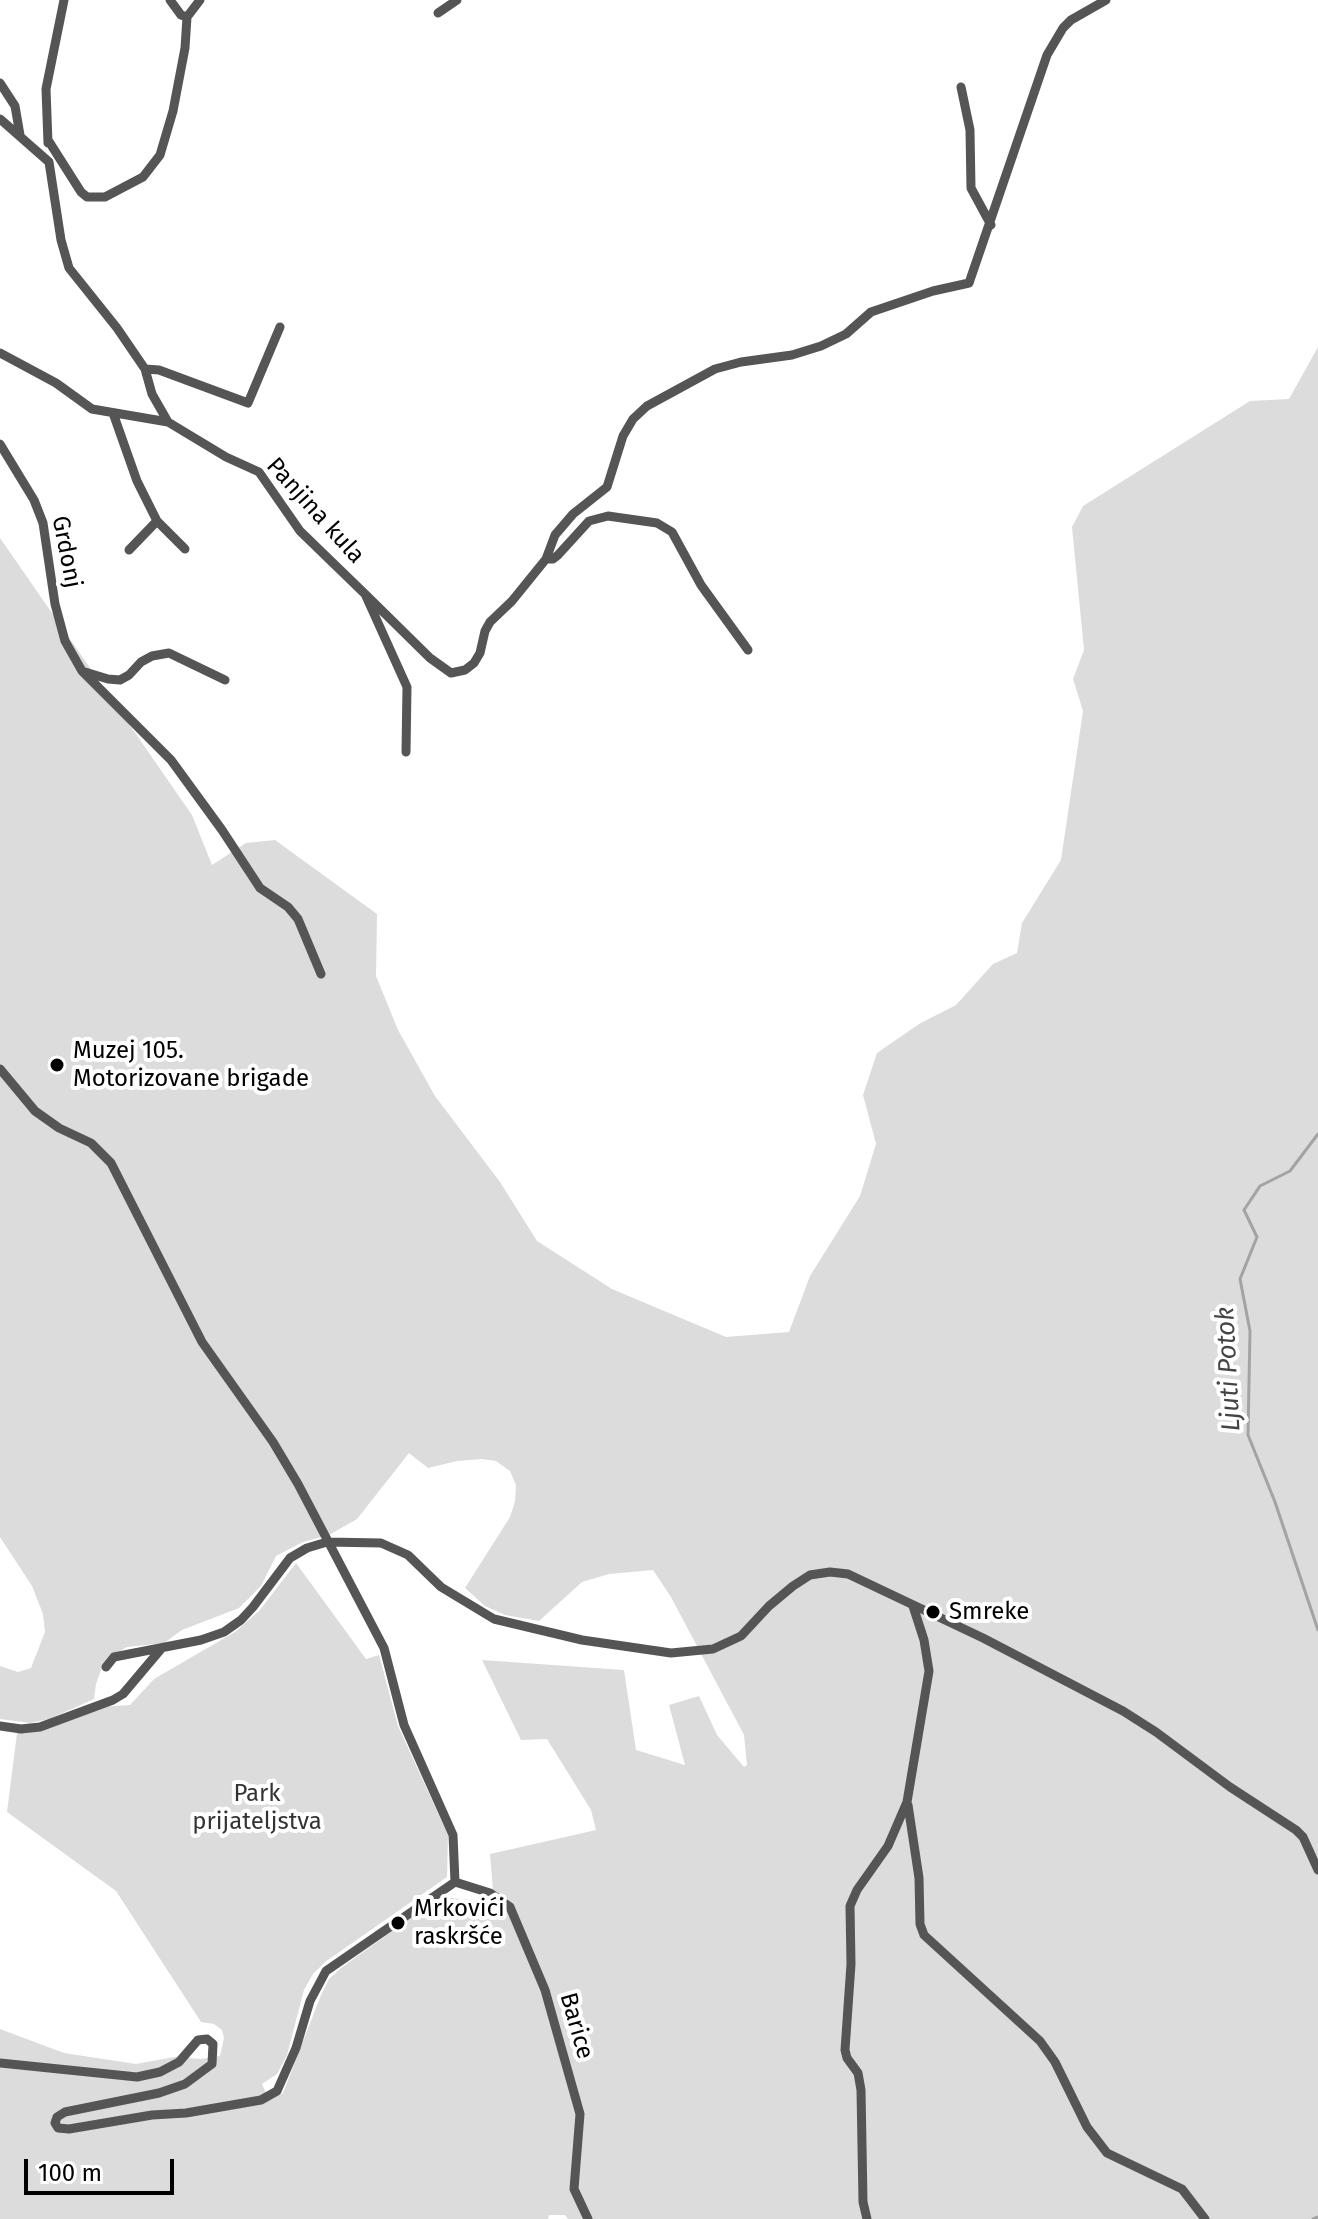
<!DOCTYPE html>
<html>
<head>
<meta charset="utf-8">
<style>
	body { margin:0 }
	#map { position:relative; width:1318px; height:2219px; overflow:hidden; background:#fff; font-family:"Fira Sans",sans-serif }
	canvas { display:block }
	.scale { position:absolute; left:24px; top:2159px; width:150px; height:36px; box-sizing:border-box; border:4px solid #000; border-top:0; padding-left:10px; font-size:24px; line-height:28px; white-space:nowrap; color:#000; -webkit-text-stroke:6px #fff; paint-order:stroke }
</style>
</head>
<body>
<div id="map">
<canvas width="1318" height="2219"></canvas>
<div class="scale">100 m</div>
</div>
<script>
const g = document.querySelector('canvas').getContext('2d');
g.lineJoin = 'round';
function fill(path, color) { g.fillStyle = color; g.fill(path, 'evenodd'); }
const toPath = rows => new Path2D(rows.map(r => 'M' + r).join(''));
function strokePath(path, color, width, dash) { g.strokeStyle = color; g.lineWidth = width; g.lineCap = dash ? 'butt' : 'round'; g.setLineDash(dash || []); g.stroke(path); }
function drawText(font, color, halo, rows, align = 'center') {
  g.font = font + ' "Fira Sans",sans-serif'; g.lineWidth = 8; g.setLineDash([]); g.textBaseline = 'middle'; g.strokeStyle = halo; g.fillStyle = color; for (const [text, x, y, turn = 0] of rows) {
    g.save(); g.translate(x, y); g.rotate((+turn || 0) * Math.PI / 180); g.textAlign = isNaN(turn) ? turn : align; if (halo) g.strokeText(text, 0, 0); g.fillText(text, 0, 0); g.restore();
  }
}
fill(toPath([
	[1318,347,1318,2219,568,2219,565,2215,549,2215,548,2219,0,2219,0,2029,64,2053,136,2064,174,2057,201,2059,220,2056,224,2038,222,2030,214,2024,201,2022,116,1891,7,1812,17,1733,41,1731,99,1707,130,1705,154,1679,235,1632,259,1611,296,1563,366,1659,379,1655,398,1726,448,1835,447,1877,325,1962,313,1974,304,1990,287,2055,277,2074,262,2084,269,2100,283,2093,321,1995,329,1979,341,1968,409,1919,444,1900,450,1898,494,1902,490,1854,596,1830,591,1810,547,1739,521,1740,482,1660,624,1670,636,1750,685,1765,669,1705,699,1696,717,1735,744,1767,747,1765,744,1735,671,1597,653,1570,609,1574,582,1582,539,1621,505,1615,485,1606,465,1588,510,1517,515,1501,516,1485,510,1471,496,1461,482,1459,457,1461,428,1468,409,1453,357,1519,329,1535,303,1542,276,1556,261,1586,239,1608,182,1630,164,1643,127,1647,112,1656,101,1670,96,1684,94,1699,49,1719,30,1723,0,1719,0,1666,18,1672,31,1668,45,1632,43,1614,32,1586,0,1537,0,538,192,815,212,865,246,843,275,840,377,914,376,976,398,1030,435,1096,500,1182,537,1241,612,1289,726,1337,789,1332,810,1276,860,1196,876,1144,863,1095,877,1053,919,1024,956,1005,993,964,1017,953,1022,923,1061,860,1083,711,1073,679,1084,650,1072,527,1083,506,1250,401,1289,399]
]), '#dcdcdc');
strokePath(toPath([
	[1318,1134,1290,1171,1260,1186,1244,1210,1257,1237,1240,1279,1250,1331,1248,1435,1275,1502,1318,1630],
	[1313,2219,1318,2217]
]), '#a3a3a3', 3);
strokePath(toPath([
	[170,0,181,15,187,17],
	[438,13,457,0],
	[0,83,15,106,20,135],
	[961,87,970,130,971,188,991,225],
	[0,119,49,162,61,240,69,268,117,328,145,369,152,394,168,422,226,457,259,472,300,531,365,594,407,687,406,752],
	[48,140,81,192,87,197,105,197,143,177,160,155,173,111,185,48,187,17,200,0],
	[48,143,46,89,64,0],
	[0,353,56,383,92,409,168,422],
	[145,369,159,370,248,403,280,327],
	[113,413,137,481,157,521,129,550],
	[0,444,34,500,43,523,55,604,65,641,82,671,171,760,222,830,260,888,288,907,298,919,321,974],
	[157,521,185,549],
	[546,559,553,559,558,555,589,521,608,516,657,523,672,532,701,585,748,650],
	[365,594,430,658,451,673,465,670,474,663,480,653,485,631,490,622,512,601,546,559,555,535,573,514,607,487,623,436,633,419,647,406,715,369,741,362,792,355,821,346,846,334,871,312,933,291,969,283,1047,55,1063,28,1071,20,1106,0],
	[85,672,108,679,120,680,129,675,141,662,152,656,169,653,225,680],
	[0,1069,35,1111,59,1128,91,1143,111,1163,202,1342,273,1442,298,1484,384,1648,404,1725,453,1835,455,1882],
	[106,1667,114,1657,201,1640,224,1632,241,1620,253,1607,290,1558,307,1548,327,1542,381,1543,408,1555,441,1587,494,1619,582,1640,671,1653,713,1649,741,1636,769,1606,793,1586,810,1575,830,1572,848,1574,983,1638,1123,1711,1156,1732,1230,1787,1296,1830,1303,1837,1318,1870],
	[0,1726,21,1729,40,1727,113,1700,123,1694,161,1649],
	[908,1805,919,1878,920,1924,924,1935,1040,2041,1055,2062,1087,2127,1107,2153,1182,2189,1205,2219],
	[455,1882,490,1893,510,1907,545,1990,580,2114,574,2189,588,2219],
	[0,2063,137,2077,160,2072,179,2062,198,2040,207,2039,213,2044,212,2064,185,2084,159,2093,65,2112,57,2117,55,2123,58,2128,69,2129,152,2115,186,2113,261,2100,277,2091,296,2048,310,2001,326,1971,455,1882],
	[867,2219,863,2202,861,2090,858,2073,847,2058,845,2050,851,1964,850,1906,857,1890,888,1846,907,1802,929,1671,924,1640,913,1606]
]), '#555', 9);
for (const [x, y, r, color] of [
	[57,1065,8,"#000"],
	[933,1612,8,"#000"],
	[398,1923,8,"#000"]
]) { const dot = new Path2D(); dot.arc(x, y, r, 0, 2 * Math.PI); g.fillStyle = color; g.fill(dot); strokePath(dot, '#fff', 3); }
drawText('24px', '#000', '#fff', [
	["Panjina kula",315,511,48],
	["Grdonj",66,552,79],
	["Barice",576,2026,74]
]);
drawText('24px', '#000', '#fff', [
	["Muzej 105.",73,1051],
	["Motorizovane brigade",73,1079],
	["Smreke",949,1612],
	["Mrkovići",414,1909],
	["raskršće",414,1937]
], 'left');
drawText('24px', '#333', '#fff', [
	["Park",257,1794],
	["prijateljstva",257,1822]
]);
drawText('italic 26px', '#444', '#fff', [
	["Ljuti Potok",1229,1369,-93]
]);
</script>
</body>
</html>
